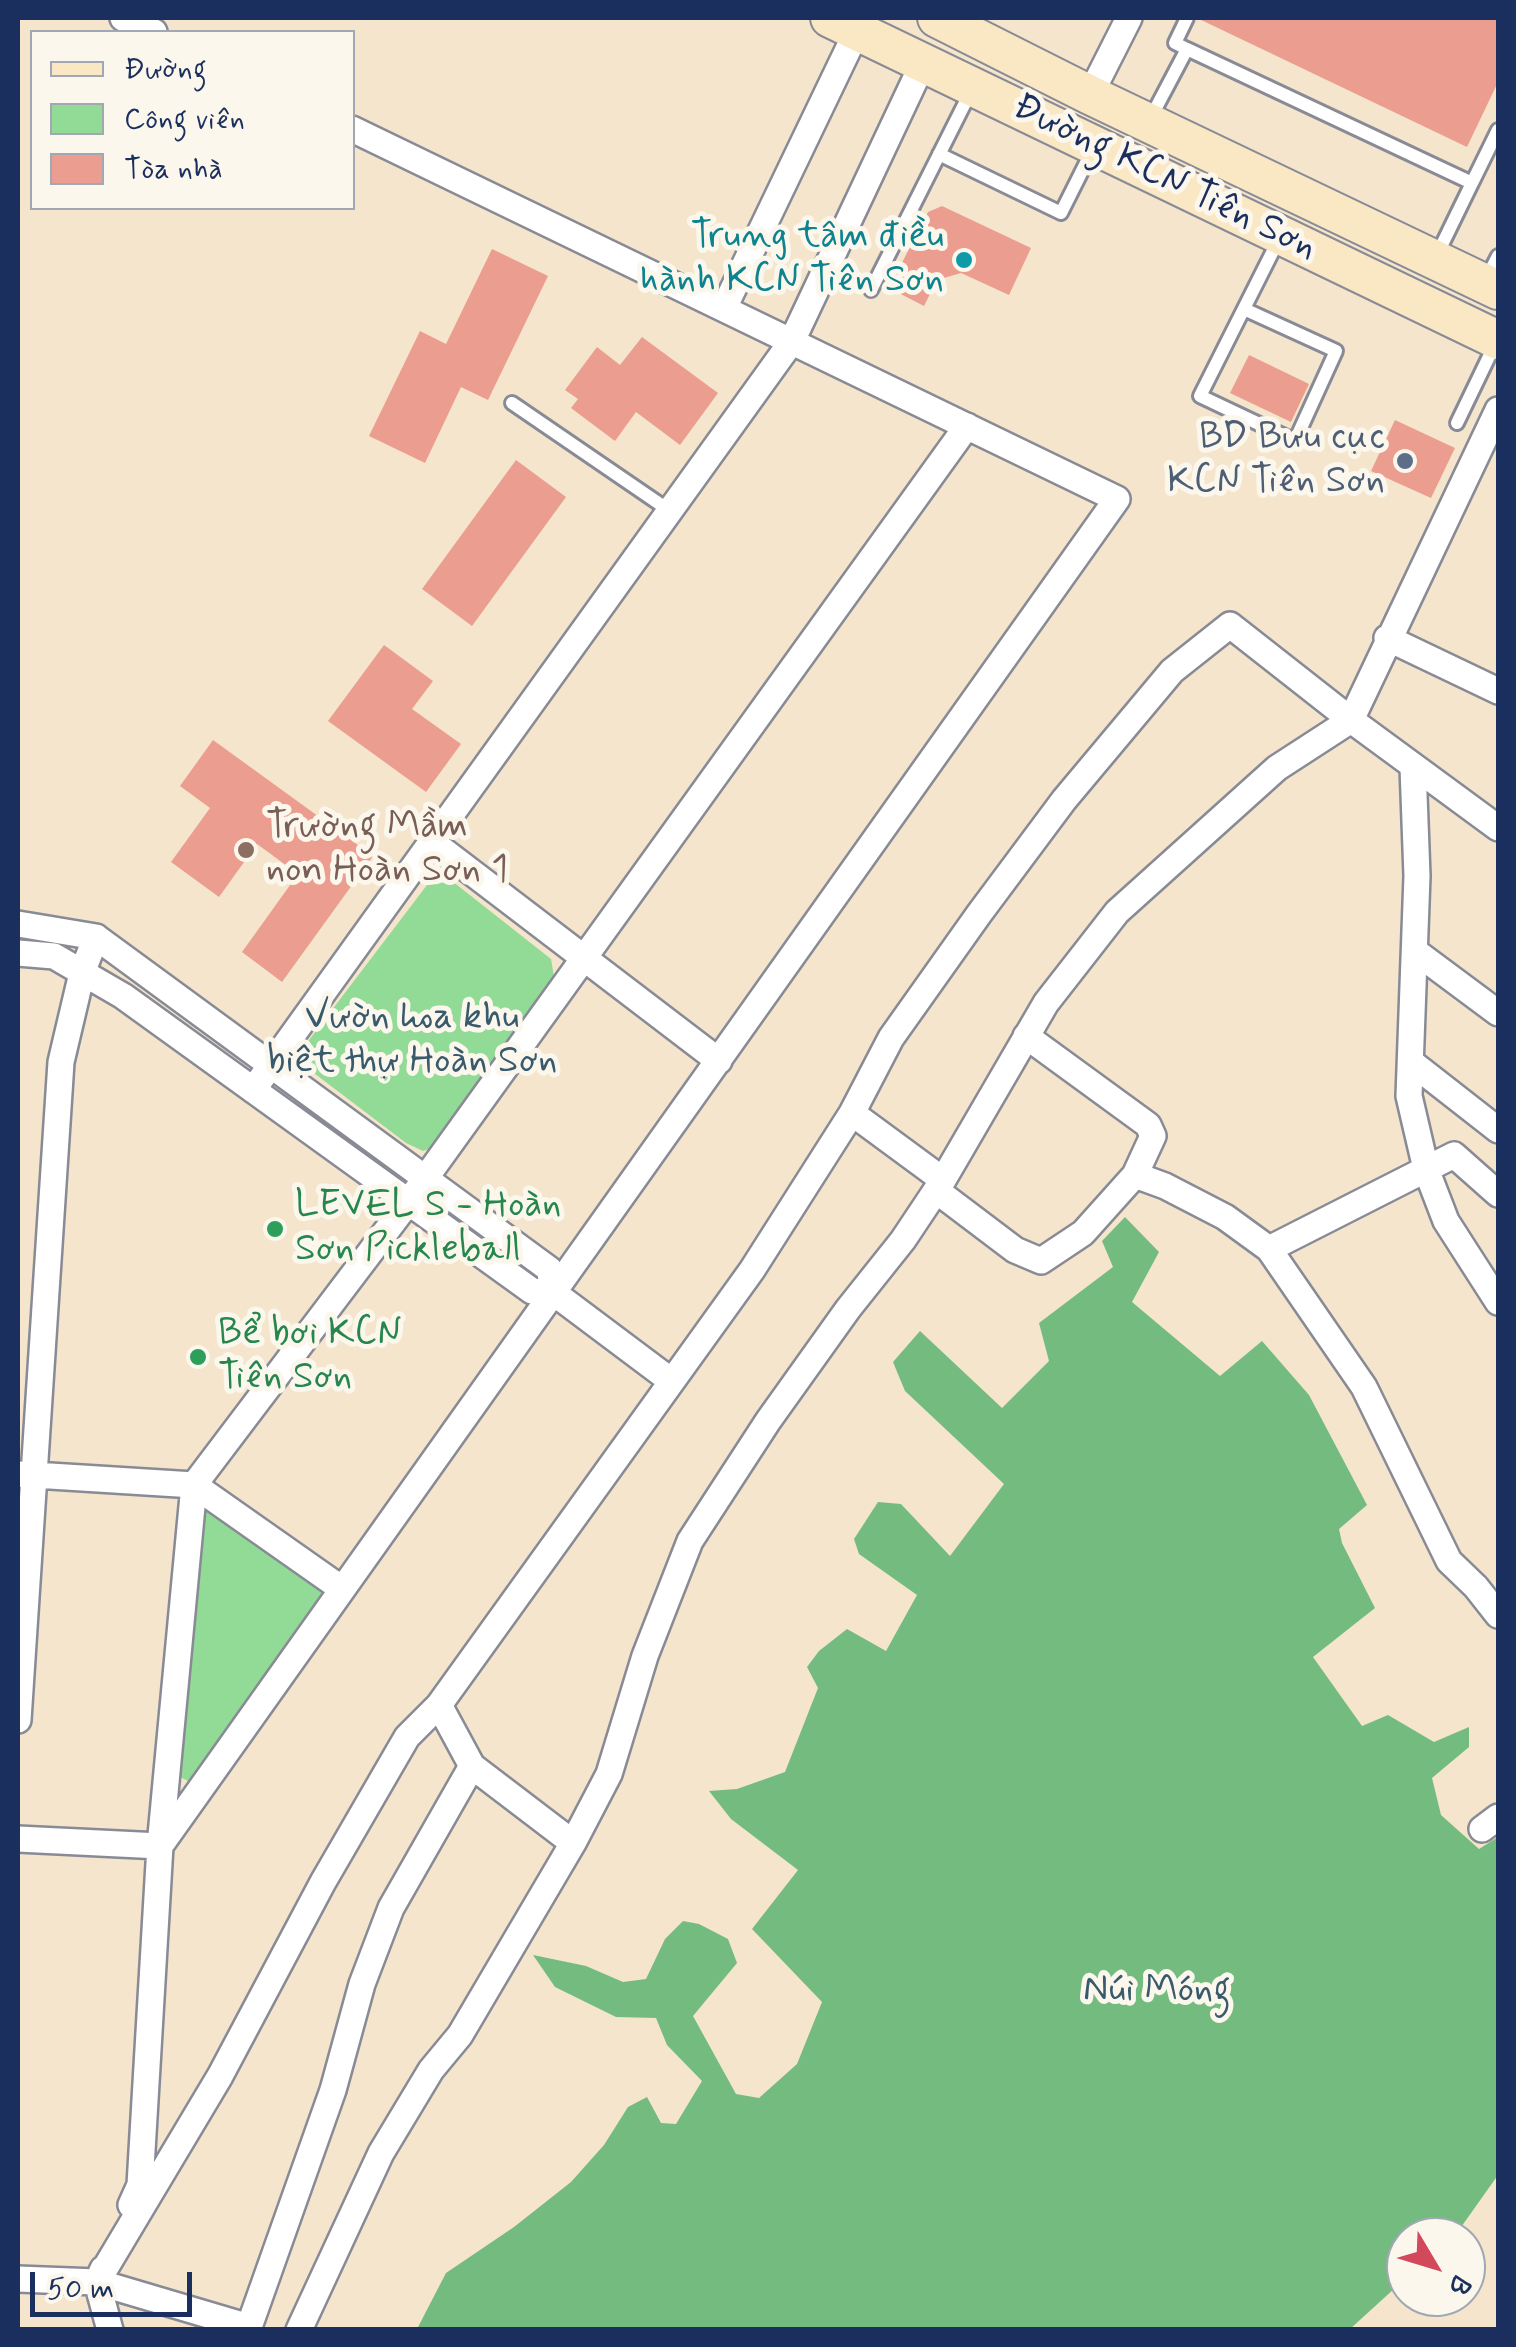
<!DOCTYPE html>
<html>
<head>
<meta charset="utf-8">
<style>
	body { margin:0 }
	#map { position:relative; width:1516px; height:2347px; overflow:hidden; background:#f4e5cc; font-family:Mynerve,sans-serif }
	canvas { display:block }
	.frame { position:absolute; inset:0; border:20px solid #1b2f5e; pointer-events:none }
	.legend { position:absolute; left:30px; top:30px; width:325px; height:180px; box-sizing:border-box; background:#fbf7ec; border:2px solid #a1a7b3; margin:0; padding:12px 18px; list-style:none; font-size:30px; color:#1b2f5e }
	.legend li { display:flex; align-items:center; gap:20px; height:50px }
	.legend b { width:50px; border:2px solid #a1a7b3 }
	.north { position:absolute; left:1386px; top:2217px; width:100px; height:100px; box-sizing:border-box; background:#fbf7ec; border:2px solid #a1a7b3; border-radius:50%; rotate:128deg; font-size:28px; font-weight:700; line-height:40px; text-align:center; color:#1b2f5e }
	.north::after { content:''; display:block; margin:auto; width:35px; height:45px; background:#d1495b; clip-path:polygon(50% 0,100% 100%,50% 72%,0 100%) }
	.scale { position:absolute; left:30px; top:2272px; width:162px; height:45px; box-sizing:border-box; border:5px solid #1b2f5e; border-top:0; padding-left:12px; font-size:30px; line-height:35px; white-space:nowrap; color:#1b2f5e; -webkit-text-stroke:8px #fbf7ec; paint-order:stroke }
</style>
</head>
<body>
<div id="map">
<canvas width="1516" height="2347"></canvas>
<div class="frame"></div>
<ul class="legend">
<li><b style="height:12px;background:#fae7c3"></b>Đường</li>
<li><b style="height:28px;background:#91db96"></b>Công viên</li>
<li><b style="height:28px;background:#eb9e8f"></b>Tòa nhà</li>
</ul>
<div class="north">B</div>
<div class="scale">50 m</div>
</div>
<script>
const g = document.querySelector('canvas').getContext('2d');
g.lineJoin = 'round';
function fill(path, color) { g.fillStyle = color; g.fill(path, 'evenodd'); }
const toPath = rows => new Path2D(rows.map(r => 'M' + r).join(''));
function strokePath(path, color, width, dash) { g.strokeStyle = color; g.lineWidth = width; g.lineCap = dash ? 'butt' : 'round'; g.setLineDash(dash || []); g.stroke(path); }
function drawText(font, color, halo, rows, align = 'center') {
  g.font = font + ' Mynerve,sans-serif'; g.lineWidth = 10; g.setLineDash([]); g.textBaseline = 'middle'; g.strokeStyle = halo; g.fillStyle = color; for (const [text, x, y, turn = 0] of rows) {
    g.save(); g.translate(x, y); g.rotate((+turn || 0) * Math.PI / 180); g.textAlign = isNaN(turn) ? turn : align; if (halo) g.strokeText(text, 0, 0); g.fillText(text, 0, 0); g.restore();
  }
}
fill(toPath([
	[452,881,551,959,554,977,550,988,437,1146,423,1151,406,1143,302,1064,306,1044,427,885],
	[206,1509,321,1587,321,1598,198,1772,188,1781,178,1776,197,1515]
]), '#91db96');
fill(toPath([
	[1125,1217,1159,1252,1132,1302,1220,1376,1262,1341,1309,1395,1367,1505,1339,1529,1342,1543,1375,1608,1313,1657,1362,1726,1388,1715,1434,1742,1469,1727,1469,1747,1432,1778,1441,1815,1479,1849,1498,1837,1498,2175,1454,2237,1406,2237,1406,2278,1350,2329,417,2329,446,2273,514,2227,571,2182,604,2145,628,2107,647,2097,661,2123,676,2124,702,2081,667,2045,656,2018,616,2017,555,1987,533,1955,586,1966,623,1982,646,1979,665,1939,683,1921,699,1924,728,1939,737,1963,693,2016,736,2094,759,2098,797,2064,822,2002,752,1929,798,1870,731,1819,709,1791,737,1789,785,1772,818,1688,807,1667,819,1651,847,1629,886,1651,917,1595,859,1554,854,1539,878,1502,901,1504,950,1556,1004,1484,905,1391,893,1362,920,1331,1002,1408,1049,1361,1039,1323,1113,1267,1102,1241]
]), '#74bb7f');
fill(toPath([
	[1197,18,1498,18,1498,82,1467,147],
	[942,206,1031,248,1009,295,961,273,937,280,924,306,889,288,928,212],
	[492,249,548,276,488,400,461,387,425,463,369,436,420,331,446,344],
	[642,337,718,393,680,445,636,412,615,441,571,408,578,399,565,390,597,347,620,365],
	[1249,355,1309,384,1291,422,1230,393],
	[1395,420,1455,448,1431,498,1371,471],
	[516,460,566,497,472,626,422,589],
	[384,645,433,681,412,709,461,744,426,792,328,721],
	[213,740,373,856,282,982,242,952,298,874,257,844,219,897,171,862,210,808,180,786]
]), '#eb9e8f');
const service = toPath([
	[1187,49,1472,183,1498,130],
	[1149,121,1187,49,1175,43,1187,18],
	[939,154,1061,213,1093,149],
	[1436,257,1472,183],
	[1485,281,1498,256],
	[871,290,972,89],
	[1244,309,1336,351,1295,441,1200,396,1280,237],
	[512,403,670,511],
	[1457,423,1496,342]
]);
const minor = toPath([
	[123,18,154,32],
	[1090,95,1129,18],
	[724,308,857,31],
	[1387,638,1498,691],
	[1413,767,1417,876,1409,1096,1426,1169,1446,1221,1498,1302],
	[432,842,719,1061],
	[18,924,96,937,549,1269,554,1293],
	[1416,952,1498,1013],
	[18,953,54,956,123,996,532,1291,554,1293,670,1380],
	[1026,1036,1148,1125,1153,1136,1135,1175],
	[1411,1062,1498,1130],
	[253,1090,792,341,923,63],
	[852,1113,943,1180],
	[937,1191,1015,1250,1041,1261,1083,1233,1135,1175,1165,1186,1225,1217,1269,1249,1364,1387,1449,1561,1476,1587,1498,1615],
	[1269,1249,1454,1155,1498,1194],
	[18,1474,194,1485,342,1589],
	[18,1720,61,1062,82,973,96,937],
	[472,1766,573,1843],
	[1482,1829,1498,1817],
	[18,1839,160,1846,1117,499,352,129],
	[131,2205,140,2185,160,1846,194,1485,409,1201,967,426],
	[103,2269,97,2282,110,2330],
	[18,2279,97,2282,249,2327,249,2330],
	[97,2282,220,2076,323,1882,407,1737,439,1705,752,1270,852,1113,891,1038,979,914,1064,800,1172,671,1230,625,1351,720,1498,828],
	[249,2327,333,2090,362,1984,391,1908,472,1766,439,1705],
	[299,2330,381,2153,431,2070,460,2035,573,1843,609,1774,645,1656,690,1541,768,1421,848,1309,903,1240,943,1180,1046,1003,1117,912,1277,768,1351,720,1498,410]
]);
const secondary = toPath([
	[830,18,1498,340],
	[937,18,1090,95,1498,290]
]);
strokePath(service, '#888a95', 18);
strokePath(minor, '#888a95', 30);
strokePath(secondary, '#888a95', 42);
strokePath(service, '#fff', 12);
strokePath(minor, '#fff', 25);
strokePath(secondary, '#fae7c3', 38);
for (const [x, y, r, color] of [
	[964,260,10,"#0f9aa8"],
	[1405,461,10,"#5c6f8a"],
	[246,850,10,"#8d6e63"],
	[275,1229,10,"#2e9e5b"],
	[198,1357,10,"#2e9e5b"]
]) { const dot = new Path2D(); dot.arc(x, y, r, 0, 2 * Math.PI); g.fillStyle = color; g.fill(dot); strokePath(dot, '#fbf7ec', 4); }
drawText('38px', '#1b2f5e', '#fbf7ec', [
	["Đường KCN Tiên Sơn",1164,179,26]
]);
drawText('38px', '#0d838f', '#fbf7ec', [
	["Trung tâm điều",944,238],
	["hành KCN Tiên Sơn",944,282]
], 'right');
drawText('38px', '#4e5e75', '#fbf7ec', [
	["BD Bưu cục",1385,439],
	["KCN Tiên Sơn",1385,483]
], 'right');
drawText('38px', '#785e54', '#fbf7ec', [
	["Trường Mầm",266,828],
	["non Hoàn Sơn 1",266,872]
], 'left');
drawText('38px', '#385a6c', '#fbf7ec', [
	["Vườn hoa khu",412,1019],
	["biệt thự Hoàn Sơn",412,1063],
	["Núi Móng",1157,1992]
]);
drawText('38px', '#27864d', '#fbf7ec', [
	["LEVEL S - Hoàn",295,1207],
	["Sơn Pickleball",295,1251],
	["Bể bơi KCN",218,1335],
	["Tiên Sơn",218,1379]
], 'left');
</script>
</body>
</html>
